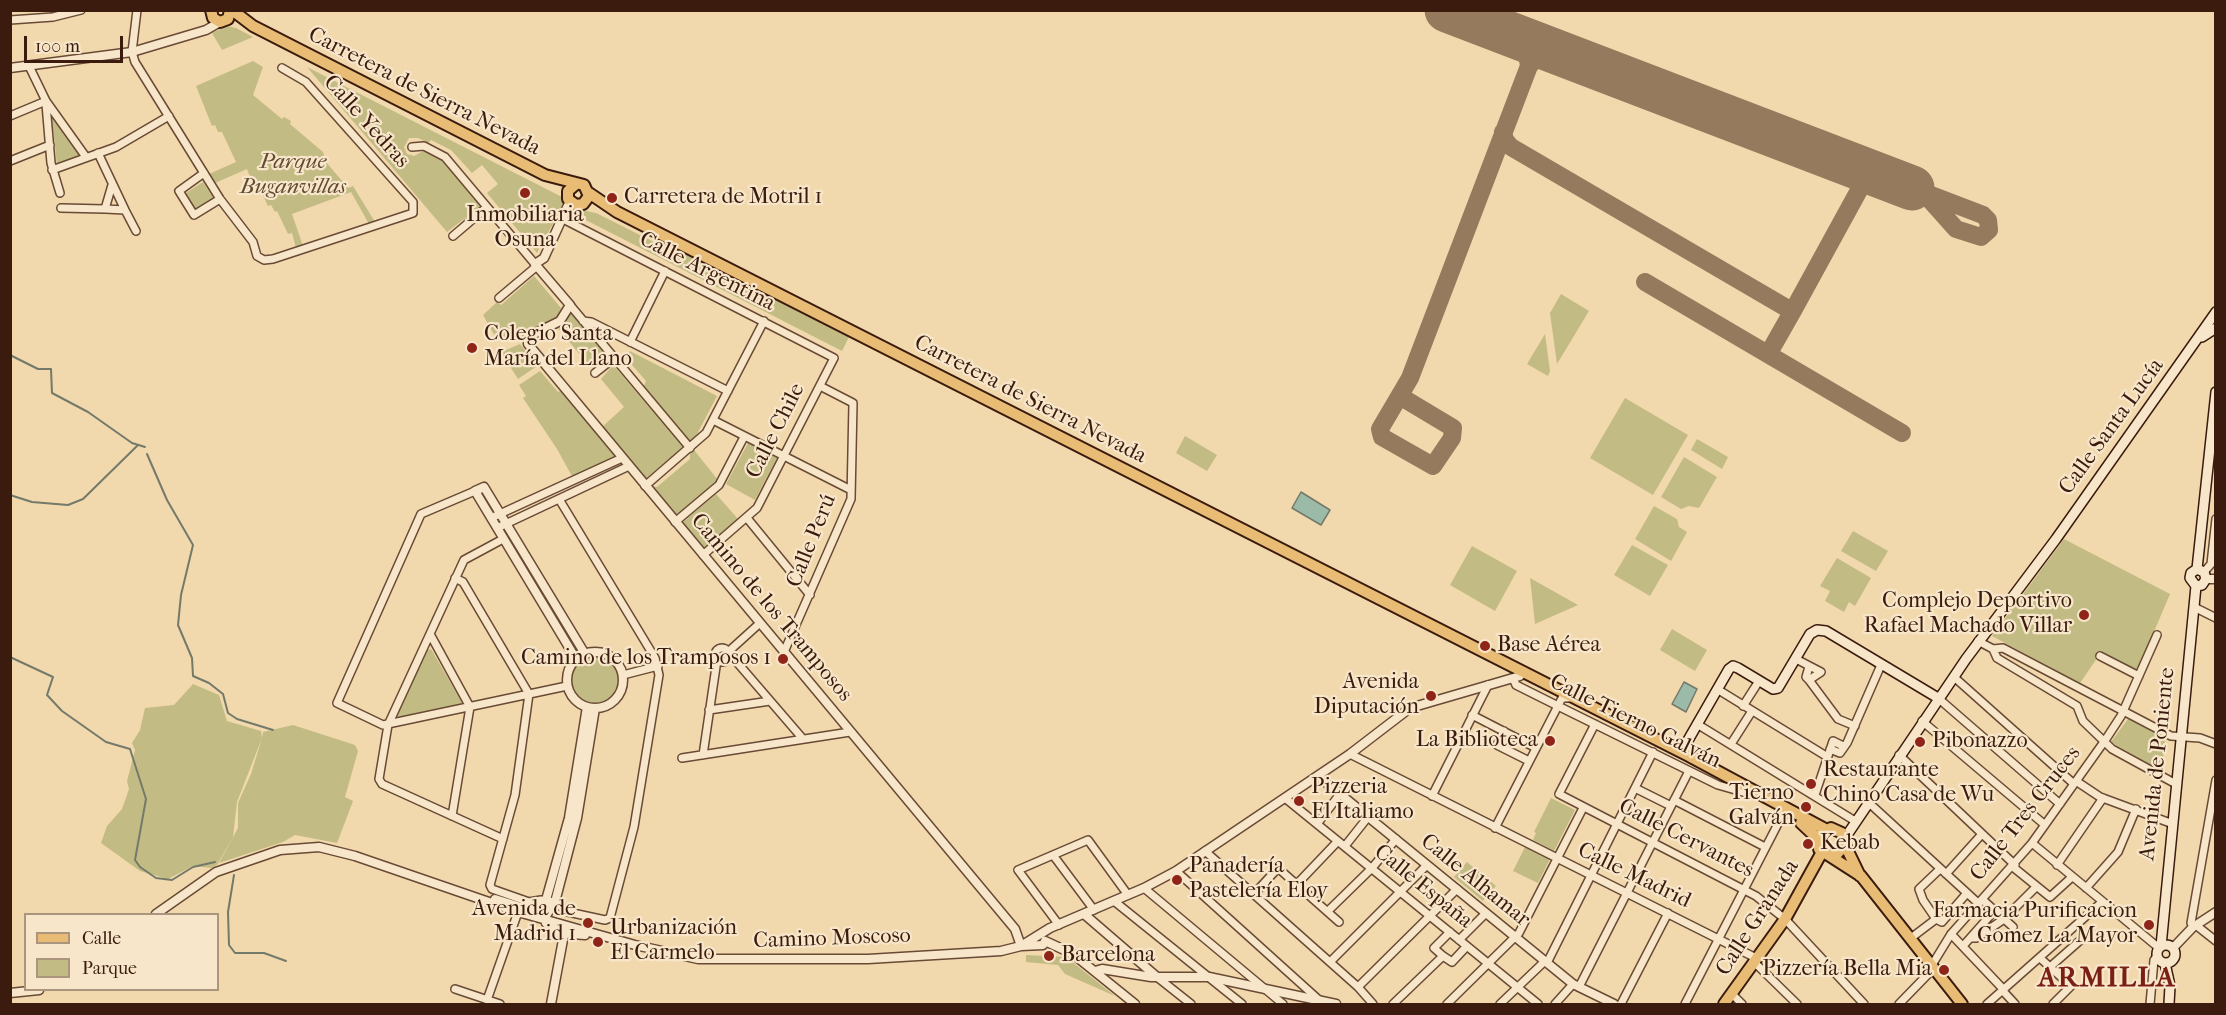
<!DOCTYPE html>
<html>
<head>
<meta charset="utf-8">
<style>
	body { margin:0 }
	#map { position:relative; width:2226px; height:1015px; overflow:hidden; background:#f2d8ad; font-family:"IM FELL French Canon",serif }
	canvas { display:block }
	.frame { position:absolute; inset:0; border:12px solid #3a1b0d; pointer-events:none }
	.legend { position:absolute; left:24px; top:913px; width:195px; height:78px; box-sizing:border-box; background:#f7e6ca; border:2px solid #ab957e; margin:0; padding:8px 10px; list-style:none; font-size:18px; color:#3a1b0d }
	.legend li { display:flex; align-items:center; gap:12px; height:30px }
	.legend b { width:30px; border:2px solid #ab957e }
	.scale { position:absolute; left:24px; top:36px; width:99px; height:27px; box-sizing:border-box; border:3px solid #3a1b0d; border-top:0; padding-left:8px; font-size:18px; line-height:21px; white-space:nowrap; color:#3a1b0d; -webkit-text-stroke:4px #f7e6ca; paint-order:stroke }
</style>
</head>
<body>
<div id="map">
<canvas width="2226" height="1015"></canvas>
<div class="frame"></div>
<ul class="legend">
<li><b style="height:8px;background:#e9bc76"></b>Calle</li>
<li><b style="height:16px;background:#c2bc84"></b>Parque</li>
</ul>
<div class="scale">100 m</div>
</div>
<script>
const g = document.querySelector('canvas').getContext('2d');
g.lineJoin = 'round';
function fill(path, color) { g.fillStyle = color; g.fill(path, 'evenodd'); }
const toPath = rows => new Path2D(rows.map(r => 'M' + r).join(''));
function strokePath(path, color, width, dash) { g.strokeStyle = color; g.lineWidth = width; g.lineCap = dash ? 'butt' : 'round'; g.setLineDash(dash || []); g.stroke(path); }
function drawText(font, color, halo, rows, align = 'center') {
  g.font = font + ' "IM FELL French Canon",serif'; g.lineWidth = 4.5; g.setLineDash([]); g.textBaseline = 'middle'; g.strokeStyle = halo; g.fillStyle = color; for (const [text, x, y, turn = 0] of rows) {
    g.save(); g.translate(x, y); g.rotate((+turn || 0) * Math.PI / 180); g.textAlign = isNaN(turn) ? turn : align; if (halo) g.strokeText(text, 0, 0); g.fillText(text, 0, 0); g.restore();
  }
}
fill(toPath([
	[227,26,236,28,253,37,222,50,212,33],
	[253,61,263,67,253,95,282,119,284,117,291,121,290,124,323,152,326,162,348,188,353,186,375,222,369,224,351,192,292,214,303,246,296,248,292,233,288,234,277,211,275,212,271,205,268,206,261,191,256,192,247,169,215,183,209,174,236,162,222,132,218,132,215,125,212,126,196,86],
	[307,67,562,197,565,208,561,217,557,216,537,253,487,193,498,184,482,165,472,173,451,150,431,140,428,143,418,138,409,138,404,147,407,154,414,156,423,151,442,161,481,206,447,232],
	[55,118,81,156,57,165,52,119],
	[203,182,214,199,196,210,186,193],
	[582,210,596,213,660,245,669,245,849,337,842,351,576,215],
	[534,276,561,308,558,316,508,341,495,336,483,315,497,302,501,305],
	[1561,294,1589,311,1557,364,1550,313],
	[571,313,607,357,599,365,590,367,558,328],
	[1545,334,1550,371,1548,376,1527,364],
	[520,344,537,366,518,379,501,352],
	[630,351,717,396,695,438,690,441,644,386,646,381,626,358],
	[613,365,683,447,645,479,602,427,624,407,601,379],
	[540,371,558,392,562,390,616,455,615,460,573,478,557,449,523,398,526,396,519,385],
	[1625,398,1688,435,1653,495,1590,458],
	[1185,436,1217,455,1207,471,1176,453],
	[1697,439,1728,457,1722,469,1691,450],
	[748,443,777,458,755,500,726,484],
	[694,450,718,480,676,516,651,486,657,487,690,459,690,453],
	[1684,457,1717,477,1699,508,1689,506,1681,509,1661,497],
	[716,494,738,519,703,549,682,523],
	[1654,506,1677,519,1679,527,1687,532,1671,561,1635,539],
	[1853,531,1888,551,1876,571,1841,551],
	[2064,539,2170,594,2138,669,2133,670,2100,654,2080,683,1992,636],
	[1632,545,1668,565,1650,596,1614,575],
	[1472,546,1517,571,1495,611,1450,585],
	[1837,558,1871,578,1855,606,1849,602,1844,612,1825,601,1830,591,1820,586],
	[1530,578,1578,605,1535,624],
	[1672,629,1707,650,1695,671,1660,650],
	[431,649,463,704,400,719,397,714,427,650],
	'572 680a23 23 0 1 1 46 0a23 23 0 1 1-46 0Z',
	[193,684,219,695,227,721,261,731,262,738,263,732,293,725,355,745,358,751,345,797,353,801,337,843,295,835,283,842,219,863,238,828,238,803,251,774,262,738,237,802,233,837,217,865,211,868,193,866,168,879,140,871,101,843,107,826,122,809,129,789,127,781,135,750,132,743,140,730,145,708,174,705],
	[2128,719,2165,738,2162,771,2111,742],
	[1551,798,1575,810,1554,851,1533,840,1536,833,1534,832],
	[1525,847,1550,859,1538,883,1513,871],
	[1467,862,1496,886,1483,901,1454,877],
	[1026,955,1066,957,1115,996,1065,974,1058,965,1026,962]
]), '#c2bc84');
const water = toPath([
	[1301,492,1330,510,1321,525,1292,508,1301,492],
	[1684,682,1697,689,1686,712,1672,704,1684,682]
]);
fill(water, '#9bbaa8');
strokePath(water, '#747a6a', 1.5);
strokePath(toPath([
	[10,355,38,369,51,369,52,393,88,412,132,443,145,447],
	[147,454,167,500,193,545,181,595,178,625,192,658,193,676,209,683,223,694,228,713,237,719,273,730],
	[10,495,32,502,68,505,83,499,137,446],
	[10,657,53,677,47,695,62,711,106,742,130,749,146,799,135,860,140,867,156,878,172,880,193,867,215,862],
	[234,875,228,912,229,945,235,953,264,953,286,961]
]), '#747a6a', 2);
strokePath(toPath([
	[1515,36,1526,47,1529,66],
	[1503,132,1505,140,1511,147,1790,310,1795,307,1869,172],
	[1923,192,1983,215,1988,220,1989,230,1981,237,1956,229,1923,192],
	[1645,282,1902,433],
	[1773,357,1770,351,1795,307],
	[1402,393,1403,398,1453,428,1452,438,1433,466,1382,437,1380,429,1410,378,1529,66,1541,54,1560,54]
]), '#967a5d', 18);
strokePath(toPath([
	[1447,10,1912,188]
]), '#967a5d', 45);
const minor = toPath([
	[137,10,132,52,135,62,220,199,253,242,257,256,264,260,273,259,413,213,413,202,306,82,282,68],
	[10,20,53,17,81,10],
	[29,66,46,101,86,157],
	[46,104,51,163,60,193],
	[10,116,46,101],
	[412,147,424,146,445,157,535,264],
	[98,153,125,210,105,209,112,185],
	[10,161,50,145],
	[52,170,116,147,169,116],
	[204,173,179,191,194,215,220,199],
	[61,208,105,209],
	[125,210,136,231],
	[563,219,834,358,757,508,703,555],
	[453,236,487,207],
	[499,298,537,266],
	[570,305,690,448],
	[583,321,591,322,728,391],
	[630,342,665,271],
	[595,373,614,358],
	[713,420,851,490],
	[645,486,706,433,764,321],
	[475,491,421,514,337,703,383,725,567,686],
	[491,518,622,458],
	[747,518,810,595],
	[675,522,719,485,744,437],
	[497,528,629,466],
	[2204,572,2211,564,2216,519],
	[455,578,463,582,529,694,515,795,490,885,492,889,529,902,541,900,555,902,568,912,605,920,610,918,634,827,659,675,655,658,559,499],
	[2194,607,2216,618],
	[430,634,470,707,452,816],
	[1978,641,1993,649,2003,648,2171,736,2200,738,2216,744],
	'715 655a7 7 0 1 1 14 0a7 7 0 1 1-14 0Z',
	[1993,649,1997,658,2077,706,2083,721,2112,749,2176,784],
	[728,652,760,623],
	[784,652,851,499,853,403,820,386],
	[728,656,735,660,803,739],
	[2100,656,2139,676],
	[1796,659,1821,672,1809,680],
	[1809,667,1806,677,1809,680,1838,719,1855,726],
	[623,675,658,666],
	[1954,677,2074,784],
	[1513,678,1516,685,1558,706,1718,785,1746,793],
	[1717,689,1826,756],
	[1938,698,2060,804],
	[1743,706,1759,681],
	[709,710,770,701],
	[1472,715,1536,748],
	[1922,721,2045,825],
	[1595,724,1559,794,1756,896,1785,919,1864,1004],
	[1697,724,1855,821],
	[1504,731,1497,745,1529,761],
	[1731,744,1752,711],
	[1830,749,1840,753,1847,743,1881,665],
	[1350,754,1756,958],
	[703,755,717,660],
	[1899,755,2015,865],
	[682,758,850,732],
	[2076,781,2100,797,2173,824],
	[1635,788,1671,806],
	[1815,795,1833,741,1843,746],
	[1432,796,1488,685],
	[1285,798,1538,1004],
	[1674,800,1765,847],
	[1867,801,1979,904],
	[1317,824,1340,794],
	[1495,828,1562,698,1569,698],
	[503,839,382,784,379,779,388,725,464,560,503,539],
	[2032,843,2159,948],
	[1345,846,1368,817],
	[1205,851,1358,987,1373,1004],
	[1053,855,1094,910],
	[2057,865,2103,798],
	[2013,867,2050,897,2072,877],
	[1940,869,1919,889,1923,900,1936,919,1942,922,1967,893],
	[1176,871,1319,1000],
	[1946,874,1982,834],
	[1297,884,1338,841],
	[1144,888,1283,1004],
	[2086,888,2118,852,2136,809],
	[1254,894,1278,868,1339,922],
	[1983,900,2013,927],
	[1114,901,1242,1004],
	[1328,911,1372,868,1396,839],
	[1059,925,1018,870,1088,840,1128,895],
	[2197,926,2216,941],
	[2193,927,2191,923,2216,780],
	[1450,932,1434,948,1443,956,1452,962,1467,946],
	[1951,934,2004,990],
	[1911,938,1936,919],
	[1972,938,1976,938,2004,919,2036,887],
	[1459,940,1486,913],
	[1963,946,1995,910],
	[2040,958,2071,986,2053,1004],
	[1753,961,1797,1004],
	[1330,962,1427,865],
	[1547,963,1653,752],
	[1932,965,1951,934,2032,843,2106,739,2121,716,2157,635],
	[2050,967,2084,937],
	[1157,977,1191,1004],
	[1358,987,1457,889],
	[1579,987,1689,771],
	[455,989,500,1004],
	[2003,991,2015,1004],
	[1732,994,1742,1004],
	[487,1000,518,912],
	[1393,1004,1443,956],
	[1447,1004,1519,933,1583,808],
	[1500,1004,1545,961],
	[1555,1004,1573,984],
	[1621,1004,1668,913],
	[1685,1004,1783,814,1794,814],
	[1899,1004,1934,968],
	[1987,1004,2102,902],
	[2150,1004,2154,960,2157,956]
]);
const tertiary = toPath([
	[10,68,132,52,206,30,220,22],
	[570,201,544,258,535,264,570,305,560,321,528,337,528,344,1015,929,1021,946],
	[2206,579,2216,579],
	'567 680a28 28 0 1 1 56 0a28 28 0 1 1-56 0Z',
	[576,659,475,491,484,487,585,654],
	[1318,776,1573,984,1614,1004],
	[495,899,540,913],
	[156,914,216,872,280,850,319,847,355,856,518,912,635,945,698,959,868,959,1001,951,1021,946,1043,945,1045,941],
	[547,914,555,902,577,818,595,708],
	[547,914,546,900,569,818,587,707],
	[1084,914,1157,977],
	[546,923,559,933,585,935],
	[1045,941,1073,954,1135,1004],
	[1021,946,1050,928,1144,888,1176,871,1350,754,1410,708,1520,676,1523,671],
	[2173,948,2193,927,2216,912],
	[1095,971,1102,969,1151,977,1209,977,1336,1004],
	[10,993,39,990],
	[551,1004,565,929]
]);
const secondary = toPath([
	[2202,337,2216,328],
	[2197,569,2216,392],
	[2196,586,2202,585,2206,579,2204,572,2197,569],
	[2196,586,2190,578,2191,573,2197,569],
	[1692,758,1686,749,1687,742,1729,669,1733,666,1738,668,1773,689,1778,688,1810,634,1817,630,1826,631,1938,698],
	[1845,838,1966,659,2056,539,2216,312],
	'2157 954a9 9 0 1 1 18 0a9 9 0 1 1-18 0Z',
	[2161,946,2196,586],
	[2165,963,2170,986,2169,1004]
]);
const primary = toPath([
	[211,10,213,18,220,22,228,19,230,10],
	[232,10,253,26,545,175,584,185,589,196,583,204,576,205,568,199,568,191,575,185],
	[589,193,617,212,1689,756,1825,829],
	[1801,823,1818,839],
	[1845,845,1860,876],
	[1831,856,1837,854,1845,845,1842,833,1831,828,1821,833,1818,839,1819,849,1861,876,1962,1004],
	[1724,1004,1785,919,1822,852]
]);
strokePath(minor, '#684a35', 10);
strokePath(tertiary, '#684a35', 11);
strokePath(secondary, '#3a1b0d', 12);
strokePath(primary, '#3a1b0d', 14);
strokePath(minor, '#f7e6ca', 7);
strokePath(tertiary, '#f7e6ca', 8);
strokePath(secondary, '#f7e6ca', 9);
strokePath(primary, '#e9bc76', 10);
for (const [x, y, r, color] of [
	[525,193,6,"#8f2418"],
	[612,198,6,"#8f2418"],
	[472,348,6,"#8f2418"],
	[2084,615,6,"#8f2418"],
	[1485,646,6,"#8f2418"],
	[783,659,6,"#8f2418"],
	[1431,696,6,"#8f2418"],
	[1550,741,6,"#8f2418"],
	[1920,742,6,"#8f2418"],
	[1811,784,6,"#8f2418"],
	[1299,801,6,"#8f2418"],
	[1806,807,6,"#8f2418"],
	[1808,844,6,"#8f2418"],
	[1177,880,6,"#8f2418"],
	[588,923,6,"#8f2418"],
	[2149,925,6,"#8f2418"],
	[598,942,6,"#8f2418"],
	[1049,956,6,"#8f2418"],
	[1944,970,6,"#8f2418"]
]) { const dot = new Path2D(); dot.arc(x, y, r, 0, 2 * Math.PI); g.fillStyle = color; g.fill(dot); strokePath(dot, '#f7e6ca', 2); }
drawText('22px', '#3a1b0d', '#f7e6ca', [
	["Carretera de Sierra Nevada",424,92,27],
	["Calle Yedras",366,122,48],
	["Calle Argentina",707,272,27],
	["Carretera de Sierra Nevada",1030,400,27],
	["Calle Santa Lucía",2112,427,-54],
	["Calle Chile",776,431,-63],
	["Calle Perú",812,541,-68],
	["Camino de los Tramposos",771,608,50],
	["Calle Tierno Galván",1635,722,26],
	["Avenida de Poniente",2158,764,-84],
	["Calle Tres Cruces",2026,814,-52],
	["Calle Cervantes",1686,839,27],
	["Calle Madrid",1634,876,26],
	["Calle Alhamar",1475,881,39],
	["Calle España",1423,887,39],
	["Calle Granada",1758,918,-57],
	["Camino Moscoso",832,939,-2]
]);
drawText('italic 22px', '#634b31', '#f7e6ca', [
	["Parque",293,163],
	["Buganvillas",293,188]
]);
drawText('22px', '#3a1b0d', '#f7e6ca', [
	["Carretera de Motril 1",624,198],
	["Inmobiliaria",525,216,"center"],
	["Osuna",525,241,"center"],
	["Colegio Santa",484,335],
	["María del Llano",484,360],
	["Complejo Deportivo",2072,602,"right"],
	["Rafael Machado Villar",2072,627,"right"],
	["Base Aérea",1497,646],
	["Camino de los Tramposos 1",771,659,"right"],
	["Avenida",1419,683,"right"],
	["Diputación",1419,708,"right"],
	["La Biblioteca",1538,741,"right"],
	["Pibonazzo",1932,742],
	["Restaurante",1823,771],
	["Chino Casa de Wu",1823,796],
	["Pizzeria",1311,788],
	["El Italiamo",1311,813],
	["Tierno",1794,794,"right"],
	["Galván",1794,819,"right"],
	["Kebab",1820,844],
	["Panadería",1189,867],
	["Pastelería Eloy",1189,892],
	["Avenida de",576,910,"right"],
	["Madrid 1",576,935,"right"],
	["Farmacia Purificacion",2137,912,"right"],
	["Gomez La Mayor",2137,937,"right"],
	["Urbanización",610,929],
	["El Carmelo",610,954],
	["Barcelona",1061,956],
	["Pizzería Bella Mia",1932,970,"right"]
], 'left');
g.letterSpacing = '1.5px';
drawText('bold 28px', '#7a1f14', '#f7e6ca', [
	["ARMILLA",2107,979]
]);
g.letterSpacing = '0px';
</script>
</body>
</html>
